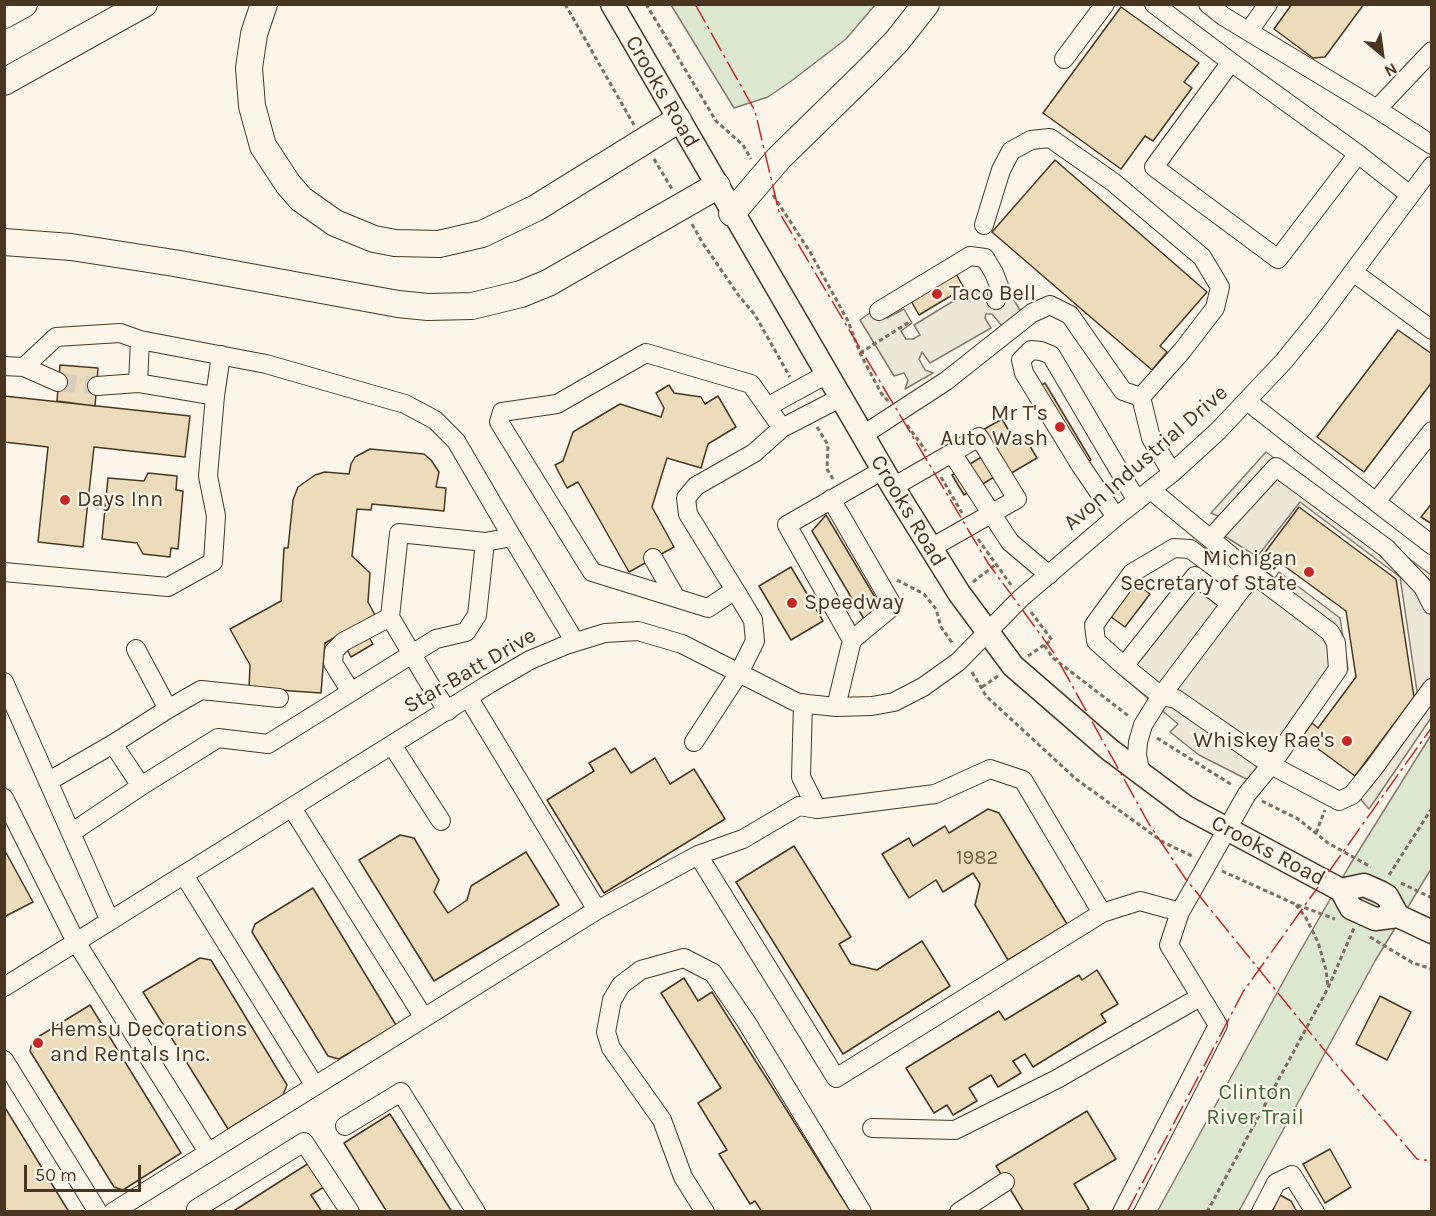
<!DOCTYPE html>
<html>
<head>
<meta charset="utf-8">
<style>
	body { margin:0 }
	#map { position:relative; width:1436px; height:1216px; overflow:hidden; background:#fbf6e9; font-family:Karla,sans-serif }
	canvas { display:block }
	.frame { position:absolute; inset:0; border:6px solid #4a3520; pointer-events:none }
	.north { position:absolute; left:1352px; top:24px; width:60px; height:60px; -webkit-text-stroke:4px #fbf6e9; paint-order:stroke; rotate:151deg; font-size:16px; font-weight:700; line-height:24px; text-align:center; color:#4a3520 }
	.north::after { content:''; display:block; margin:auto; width:21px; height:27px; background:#4a3520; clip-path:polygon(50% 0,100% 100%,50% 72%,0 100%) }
	.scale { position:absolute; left:24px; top:1165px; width:117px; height:27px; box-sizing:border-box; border:3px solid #4a3520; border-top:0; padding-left:8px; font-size:18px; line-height:21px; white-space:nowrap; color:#4a3520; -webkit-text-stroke:4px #fbf6e9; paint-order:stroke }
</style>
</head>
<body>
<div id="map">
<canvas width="1436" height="1216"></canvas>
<div class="frame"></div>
<div class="north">N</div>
<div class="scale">50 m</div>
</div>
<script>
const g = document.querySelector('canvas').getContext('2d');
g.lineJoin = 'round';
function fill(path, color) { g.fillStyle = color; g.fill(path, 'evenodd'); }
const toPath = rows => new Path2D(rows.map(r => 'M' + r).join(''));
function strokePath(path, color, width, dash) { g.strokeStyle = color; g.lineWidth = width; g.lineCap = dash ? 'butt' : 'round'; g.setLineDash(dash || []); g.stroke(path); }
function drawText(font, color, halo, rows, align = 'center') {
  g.font = font + ' Karla,sans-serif'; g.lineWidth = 4.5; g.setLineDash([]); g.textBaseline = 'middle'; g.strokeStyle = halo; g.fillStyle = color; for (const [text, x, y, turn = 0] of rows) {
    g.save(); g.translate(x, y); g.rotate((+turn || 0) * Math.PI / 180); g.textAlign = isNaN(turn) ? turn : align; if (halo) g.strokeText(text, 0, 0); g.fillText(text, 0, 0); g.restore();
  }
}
const green = toPath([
	[671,5,875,5,846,39,794,79,768,97,734,108,671,5],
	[1431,735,1431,869,1375,961,1239,1211,1157,1212,1294,962,1348,868,1431,735]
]);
fill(green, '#dce7d0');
strokePath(green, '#887966', 1.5);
const parking = toPath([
	[1003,281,1021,312,1002,326,992,314,986,314,985,318,991,328,930,363,922,352,919,359,925,370,933,373,905,389,908,380,904,373,894,376,860,320,877,308,887,318,904,309,912,323,901,331,906,339,913,339,920,335,914,325,973,289,979,297,1003,281],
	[1266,452,1431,575,1431,718,1369,809,1349,786,1418,698,1400,577,1300,502,1257,557,1211,527,1220,517,1211,513,1266,452],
	[1255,564,1275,578,1279,572,1340,618,1348,669,1260,786,1199,755,1170,732,1178,724,1117,672,1195,571,1230,597,1255,564]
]);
fill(parking, '#ede7d9');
strokePath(parking, '#887966', 1.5);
const building = toPath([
	[1292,4,1364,4,1325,57,1313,58,1274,29,1292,4],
	[1121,7,1199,63,1184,82,1192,88,1153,141,1145,136,1121,169,1043,113,1121,7],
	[1055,160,1207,292,1160,346,1167,352,1152,370,992,232,1055,160],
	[955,272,964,288,919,315,910,299,955,272],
	[1398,330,1432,354,1432,382,1364,472,1317,437,1398,330],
	[60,365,98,368,95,406,57,401,60,365],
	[1045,383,1091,460,1074,470,1028,393,1045,383],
	[669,385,674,393,701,397,705,404,718,396,736,427,708,444,701,468,667,458,652,507,674,547,629,572,578,482,567,488,555,465,563,461,573,432,620,404,661,417,664,408,656,393,669,385],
	[4,396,190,416,185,457,94,447,83,547,38,542,48,447,4,442,4,396],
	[1002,419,1015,441,1024,436,1037,458,1008,475,981,431,1002,419],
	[370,449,424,454,431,460,439,472,436,487,446,488,444,511,372,504,371,510,357,509,352,556,370,573,368,602,375,615,325,643,321,693,249,688,250,665,230,629,281,601,284,548,288,548,293,500,298,487,315,475,325,472,349,474,351,464,355,457,370,449],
	[983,456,996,476,964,495,952,475,983,456],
	[148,473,177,476,176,490,183,491,178,549,171,548,170,557,143,554,137,543,102,539,108,478,144,481,148,473],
	[1432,503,1432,524,1421,517,1432,503],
	[1299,507,1396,579,1414,697,1355,776,1302,737,1312,723,1318,728,1356,677,1346,611,1279,562,1274,569,1260,559,1299,507],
	[826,515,882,609,867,624,812,531,826,515],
	[791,567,823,621,791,640,759,586,791,567],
	[1132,580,1150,594,1125,627,1107,614,1132,580],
	[361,623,373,644,351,657,339,635,361,623],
	[615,748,631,773,655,758,670,784,694,769,725,819,604,893,547,800,594,771,589,763,615,748],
	[988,809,999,813,1067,924,1008,960,975,905,980,884,973,873,943,892,936,880,909,898,882,854,909,838,913,846,945,826,949,833,988,809],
	[400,835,414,838,439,880,434,892,448,913,467,900,471,886,526,852,559,905,434,981,359,860,400,835],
	[794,846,851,937,839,944,851,964,877,970,922,941,950,986,843,1054,736,882,794,846],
	[4,849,33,902,4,917,4,849],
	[313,888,396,1025,339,1059,328,1056,252,932,255,924,313,888],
	[200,958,211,960,287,1085,283,1095,228,1129,143,992,200,958],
	[1097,970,1118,1004,1101,1014,1106,1022,1033,1067,1025,1054,1013,1061,1021,1073,998,1087,991,1075,969,1088,977,1101,953,1115,947,1105,934,1113,906,1068,999,1011,1005,1020,1079,975,1082,980,1097,970],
	[684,978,698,1001,712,992,851,1212,762,1212,755,1201,750,1204,719,1154,727,1150,698,1103,721,1088,661,993,684,978],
	[1380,996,1411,1012,1387,1060,1356,1044,1380,996],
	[90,1005,181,1153,123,1190,114,1187,30,1051,33,1040,90,1005],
	[4,1106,69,1212,4,1212,4,1106],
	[1087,1111,1116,1159,1074,1184,1089,1209,1084,1212,1024,1212,996,1166,1087,1111],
	[390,1114,452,1212,387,1212,344,1143,390,1114],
	[1330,1149,1351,1187,1325,1203,1303,1164,1330,1149],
	[309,1163,324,1187,311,1195,322,1212,232,1212,309,1163],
	[1280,1195,1291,1201,1297,1212,1272,1212,1280,1195]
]);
fill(building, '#ecdcbc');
strokePath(building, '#4a3520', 1.5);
strokePath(toPath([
	[58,382,97,386]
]), '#d8cfc1', 18, [18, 9]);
const minor = toPath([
	[1154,4,1231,62],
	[1208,4,1223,16,1377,109,1432,51],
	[1249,31,1268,4],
	[1064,59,1105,4],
	[1377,109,1432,145],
	[1358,154,1278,259,1154,167,1231,62,1358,154,1410,195],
	[984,225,1001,170,1011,151,1031,140,1050,138,1113,182,1202,257,1220,287,1215,308,1182,351,1141,397,1151,438,1172,473],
	[1353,272,1432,330],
	[879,311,970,256,985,258,994,273,999,286,996,300],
	[4,366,24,367,56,337,120,333,140,340,266,364,405,404,435,420,456,441,512,537],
	[24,367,58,382],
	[138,383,140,340],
	[97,386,138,383,215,396],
	[1247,401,1376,502,1432,431],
	[767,407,827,374],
	[863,435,946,381,1032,313,1050,305,1070,315,1123,391,1141,397],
	[893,487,952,453,1010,542,1049,575],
	[1151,490,1253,574],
	[831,499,893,606,852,640],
	[1376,502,1432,545],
	[1116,517,1081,466,1024,373,1021,360,1031,350,1041,351,1051,355,1137,501],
	[1211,538,1276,467,1386,548,1423,587,1432,605],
	[931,548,1017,499,979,437,952,453],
	[653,558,676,598],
	[4,572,168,587,213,562,216,516,208,476,215,396,221,355],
	[735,590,688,514,686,498,696,486,754,453,782,428],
	[1231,604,1195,576,1124,666,1161,696,1176,699,1271,765,1339,801,1352,795,1373,769,1432,688],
	[1124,666,1096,641,1094,625,1132,573,1174,548,1190,549,1243,588],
	[4,682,110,921],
	[351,692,333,663,334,651,343,642,390,617],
	[468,697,597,910],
	[836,707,852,640,787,525,883,470],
	[168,709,201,690,279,698],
	[448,711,429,683,390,617,399,533,485,542,512,537,575,642],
	[694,742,739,673,755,641,753,620,735,590,708,608,592,572,499,422,502,412,557,404,646,353,751,384,782,428,840,398],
	[113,744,168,709,136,649],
	[392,745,441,821],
	[49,781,113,744,141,786],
	[4,798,76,942,208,1152],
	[292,808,424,1018],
	[71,833,141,786,218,738,268,744,436,639,466,632,477,615,485,542],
	[698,855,743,839,799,806,817,809],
	[184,875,315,1086],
	[1102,913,1140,901,1180,912,1247,794,1271,765,1338,669,1336,643,1330,632,1253,574,1161,696,1143,725,1138,742,1137,755,1141,775],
	[4,987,489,684,530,660,566,645,605,633,638,631,682,644,798,703,836,707,872,706,894,702,923,687,958,662,1021,598,1116,517,1172,473,1218,431,1284,361,1318,319,1432,166],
	[4,1060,98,1212],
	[345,1126,401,1092,476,1212],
	[872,1128,955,1130,1057,1079,1200,997],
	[113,1212,597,910,698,855,836,1078,1102,913,1023,780,990,769,935,794,817,809,801,777,803,703],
	[198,1212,196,1209,304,1142,350,1212],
	[705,1212,683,1177,662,1120,611,1048,606,1032,612,1000,621,985,641,970,684,958,713,973,747,1023,862,1212],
	[959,1212,1005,1182],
	[1122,1212,1218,1025,1169,945,1180,912],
	[1261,1212,1276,1183,1292,1175,1315,1212]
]);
const major = toPath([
	[612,4,893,487,959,593,1013,666,1110,750,1186,807,1341,890,1351,908,1375,919,1398,916,1432,932],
	[1341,890,1364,885,1380,892,1387,896,1398,916]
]);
const highway = toPath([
	[264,4,254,34,249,68,252,106,263,146,288,184,301,199,335,223,374,239,395,243,439,244,482,234,536,208,678,120],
	[4,15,24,4],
	[4,82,144,4],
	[732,213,779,158,871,68,897,41,926,4],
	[4,242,71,247,174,263,398,304,428,307,472,306,521,294,548,283,717,186]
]);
strokePath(minor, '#4a3520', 20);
strokePath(major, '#4a3520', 25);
strokePath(highway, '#4a3520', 28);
strokePath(toPath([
	[565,4,634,125],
	[646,4,716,121,743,145,751,159],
	[654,159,672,189],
	[773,195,810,252,848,321,860,353,881,393,888,401],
	[692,224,702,242,739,296,755,315,790,377],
	[860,353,911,321],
	[907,425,926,451],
	[817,427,828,445,827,469,833,479],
	[941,477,962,513],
	[978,539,1011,585],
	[897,580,924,594,936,609,941,627,953,644],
	[973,582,995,565],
	[1031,612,1052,640,1044,645,1053,658,1130,717],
	[1028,656,1044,645],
	[972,672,986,696,1076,779,1163,842,1192,856],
	[982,687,998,676],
	[1157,738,1232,785],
	[1262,801,1298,819,1328,843,1371,867],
	[1316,833,1325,810],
	[1222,871,1295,904,1335,919],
	[1389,875,1432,808],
	[1401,883,1432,898],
	[1296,905,1306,918,1318,942,1326,970,1328,987],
	[1370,937,1413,963,1432,969],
	[1207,1212,1328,988,1354,928],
	[1431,1212,1432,1211]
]), '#7f6f5c', 3, [4.5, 3]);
strokePath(minor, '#fbf6e9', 18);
strokePath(major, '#fbf6e9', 22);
strokePath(highway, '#fbf6e9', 26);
strokePath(toPath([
	[695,4,755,111,779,212,988,563,1054,653,1149,824,1185,878,1325,1051,1417,1159,1432,1161],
	[1127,1212,1243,992,1432,727]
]), '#c62828', 1.5, [21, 4.5, 3, 4.5]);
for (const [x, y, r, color] of [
	[937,294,6,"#c62828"],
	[1060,427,6,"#c62828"],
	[65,500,6,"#c62828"],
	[1309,572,6,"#c62828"],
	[792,603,6,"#c62828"],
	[1347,741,6,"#c62828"],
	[38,1043,6,"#c62828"]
]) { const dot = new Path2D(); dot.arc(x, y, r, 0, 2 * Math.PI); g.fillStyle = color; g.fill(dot); strokePath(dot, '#fbf6e9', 2); }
drawText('20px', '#725f47', null, [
	["1982",977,858]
]);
drawText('22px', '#4a3520', '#fbf6e9', [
	["Crooks Road",662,92,60],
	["Avon Industrial Drive",1146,458,-41],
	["Crooks Road",908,511,59],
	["Star-Batt Drive",470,671,-30],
	["Crooks Road",1268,851,28]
]);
drawText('22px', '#4a3520', '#fbf6e9', [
	["Taco Bell",949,294],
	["Mr T's",1048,414,"right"],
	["Auto Wash",1048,439,"right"],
	["Days Inn",77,500],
	["Michigan",1297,559,"right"],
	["Secretary of State",1297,584,"right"],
	["Speedway",804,603],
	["Whiskey Rae's",1335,741,"right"],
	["Hemsu Decorations",50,1030],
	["and Rentals Inc.",50,1055]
], 'left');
drawText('22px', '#436837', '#fbf6e9', [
	["Clinton",1255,1093],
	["River Trail",1255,1118]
]);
</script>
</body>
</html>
